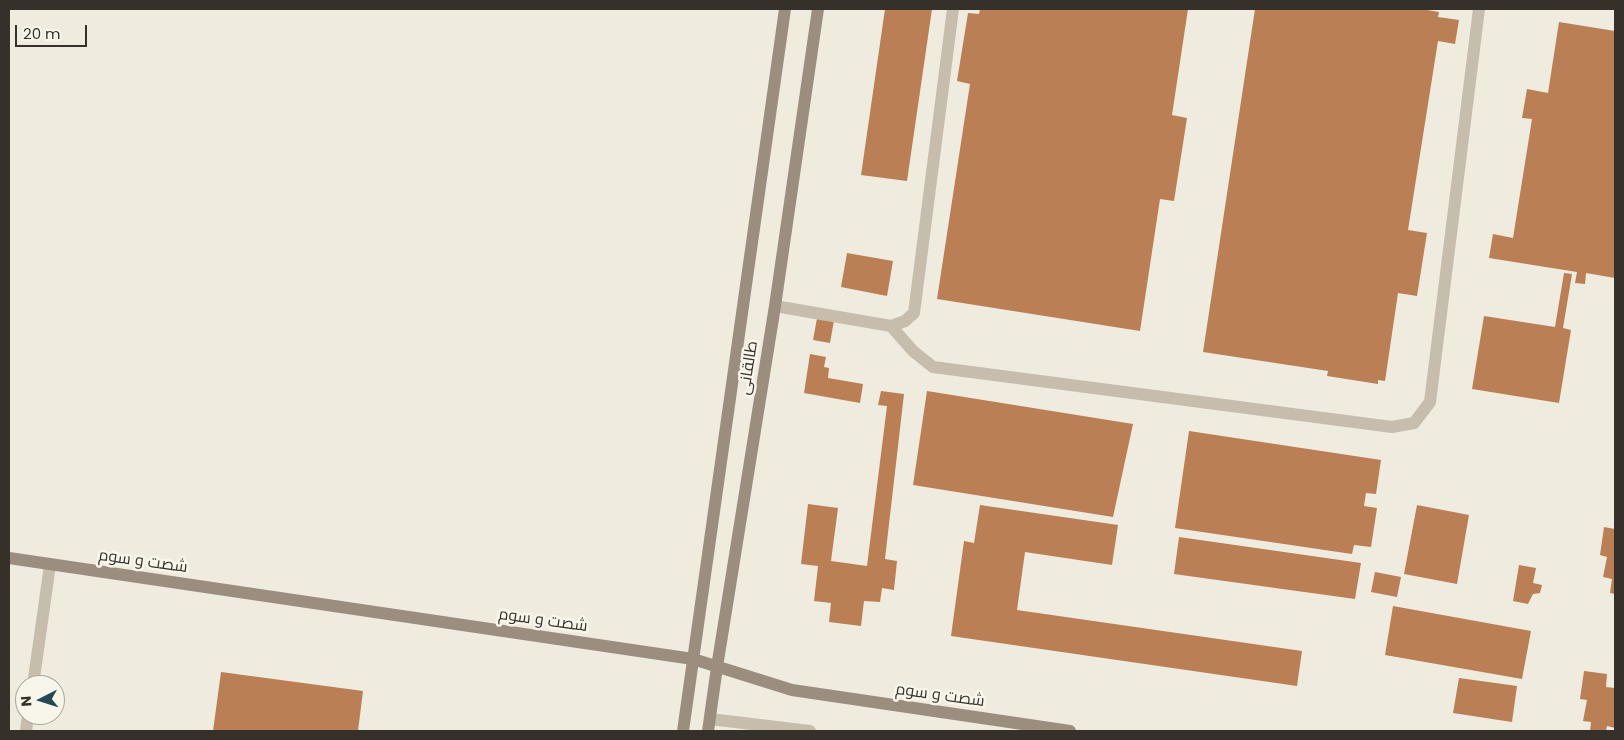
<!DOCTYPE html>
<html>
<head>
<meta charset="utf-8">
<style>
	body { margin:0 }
	#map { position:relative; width:1624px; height:740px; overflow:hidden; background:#f0ebdf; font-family:Poppins,sans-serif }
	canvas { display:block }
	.frame { position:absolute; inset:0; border:10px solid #36302a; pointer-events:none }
	.north { position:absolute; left:15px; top:675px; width:50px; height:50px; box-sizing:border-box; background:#f8f5eb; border:1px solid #aaa69e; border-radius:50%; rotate:265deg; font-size:14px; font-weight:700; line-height:20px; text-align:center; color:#36302a }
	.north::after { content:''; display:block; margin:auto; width:18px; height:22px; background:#244854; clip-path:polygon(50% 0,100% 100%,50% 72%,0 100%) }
	.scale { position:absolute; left:15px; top:25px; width:72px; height:22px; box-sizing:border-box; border:2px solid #36302a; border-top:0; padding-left:6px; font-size:15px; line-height:18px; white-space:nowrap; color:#36302a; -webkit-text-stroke:4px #f8f5eb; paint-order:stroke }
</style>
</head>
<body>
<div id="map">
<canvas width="1624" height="740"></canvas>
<div class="frame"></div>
<div class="north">N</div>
<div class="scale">20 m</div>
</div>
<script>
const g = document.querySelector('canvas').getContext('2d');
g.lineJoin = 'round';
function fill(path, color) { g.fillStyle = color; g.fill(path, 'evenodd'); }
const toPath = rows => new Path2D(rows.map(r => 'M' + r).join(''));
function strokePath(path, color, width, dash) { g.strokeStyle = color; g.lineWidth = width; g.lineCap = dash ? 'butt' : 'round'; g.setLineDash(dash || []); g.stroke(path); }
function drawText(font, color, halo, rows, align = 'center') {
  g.font = font + ' Poppins,Cairo,sans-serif'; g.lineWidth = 5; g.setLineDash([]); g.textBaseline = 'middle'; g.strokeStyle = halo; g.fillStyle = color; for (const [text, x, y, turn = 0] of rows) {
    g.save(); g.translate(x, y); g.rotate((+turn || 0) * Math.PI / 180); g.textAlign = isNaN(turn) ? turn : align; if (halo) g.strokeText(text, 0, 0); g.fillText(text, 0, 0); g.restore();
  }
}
fill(toPath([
	[885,9,932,9,907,181,861,175],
	[980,9,1188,9,1172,115,1187,118,1174,201,1160,199,1140,331,937,299,970,84,957,81,968,13,979,14],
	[1255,9,1421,9,1439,12,1438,17,1459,20,1455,44,1438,41,1408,230,1427,233,1417,296,1398,293,1385,381,1378,380,1378,384,1327,376,1328,371,1203,352],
	[1559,22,1615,31,1615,278,1586,273,1585,284,1575,283,1577,272,1489,258,1493,234,1513,238,1532,119,1522,118,1527,89,1548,93],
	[847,253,893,261,887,296,841,287],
	[1564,273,1572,274,1563,328,1571,330,1559,403,1472,389,1484,316,1555,327],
	[818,313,835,315,830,343,813,340],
	[810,354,826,357,824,367,829,368,828,378,863,384,860,403,804,393],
	[881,391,904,394,885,559,897,561,894,590,882,588,880,602,864,601,861,626,829,622,831,603,814,601,818,566,801,564,808,504,838,508,831,561,867,566,887,406,878,405],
	[927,391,1133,424,1113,517,913,485],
	[1189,431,1381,460,1376,494,1366,493,1364,506,1377,508,1371,547,1354,545,1352,554,1175,528],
	[980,505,1118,525,1112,565,1025,552,1017,610,1302,651,1297,686,951,636,964,541,974,543],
	[1417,505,1469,515,1457,584,1404,574],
	[1604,527,1615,529,1615,594,1610,593,1612,579,1603,577,1607,557,1600,555],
	[1179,537,1361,563,1355,599,1174,574],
	[1519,565,1536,568,1533,583,1542,585,1540,593,1533,594,1528,604,1513,601],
	[1375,572,1401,577,1397,597,1371,592],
	[1393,606,1531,631,1522,679,1385,655],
	[1584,671,1607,674,1606,687,1615,688,1615,728,1607,726,1606,731,1590,731,1591,722,1583,721,1587,700,1580,699],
	[221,672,363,691,358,731,213,731],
	[1459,678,1517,686,1512,722,1453,713]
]), '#ba7f54');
strokePath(toPath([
	[775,306,891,326,905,321,914,313,953,9],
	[891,326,913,351,933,367,1392,427,1414,423,1430,402,1479,9],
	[33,685,50,565],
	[710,719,810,731],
	[26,731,28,715]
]), '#c7bdac', 12);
strokePath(toPath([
	[9,558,693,659,792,690,1070,731],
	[683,731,785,9],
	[708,731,717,667,775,306,818,9]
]), '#9b8e7e', 12);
drawText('16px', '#36302a', '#f8f5eb', [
	["طالقانی",749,368,-81],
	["شصت و سوم",143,562,8],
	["شصت و سوم",543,621,8],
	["شصت و سوم",940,696,8]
]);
</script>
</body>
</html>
